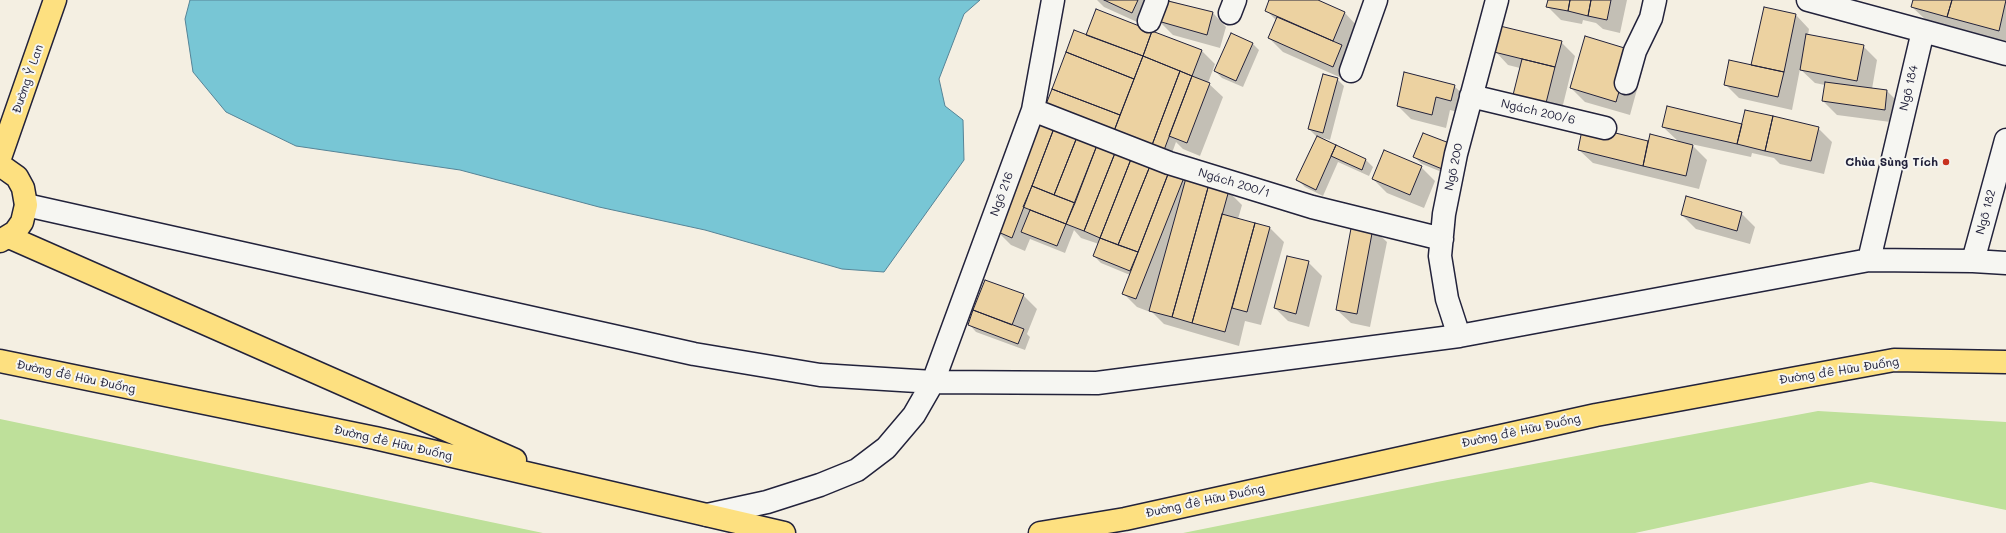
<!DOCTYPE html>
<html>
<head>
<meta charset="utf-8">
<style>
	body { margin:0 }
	canvas { display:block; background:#f4efe2 }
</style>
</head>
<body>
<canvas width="2006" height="533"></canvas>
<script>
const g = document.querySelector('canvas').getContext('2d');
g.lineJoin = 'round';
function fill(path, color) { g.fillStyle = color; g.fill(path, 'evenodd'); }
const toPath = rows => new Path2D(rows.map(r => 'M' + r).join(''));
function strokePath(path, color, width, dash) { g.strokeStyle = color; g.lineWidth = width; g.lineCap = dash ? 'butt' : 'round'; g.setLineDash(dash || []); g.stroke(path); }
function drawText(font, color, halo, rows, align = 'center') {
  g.font = font + ' Mali,sans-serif'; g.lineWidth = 4; g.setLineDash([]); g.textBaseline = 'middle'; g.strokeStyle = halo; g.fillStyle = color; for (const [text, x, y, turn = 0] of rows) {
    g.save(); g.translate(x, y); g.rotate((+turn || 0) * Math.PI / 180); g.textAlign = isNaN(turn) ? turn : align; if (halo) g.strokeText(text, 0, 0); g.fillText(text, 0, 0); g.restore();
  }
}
fill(toPath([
	[1818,411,2006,422,2006,510,1871,482,1635,533,1183,533,1437,482],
	[0,419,543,533,0,533]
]), '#bee09a');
const water = toPath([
	[190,0,980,0,964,14,939,79,945,106,963,120,964,160,884,272,842,269,705,230,599,207,460,170,296,146,226,112,193,72,185,19,190,0]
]);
fill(water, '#78c6d5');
strokePath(water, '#568497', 1);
fill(toPath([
	[1097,0,1167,0,1213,13,1226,27,1220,48,1173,35,1159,21,1146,26,1104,7],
	[1270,0,1315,0,1345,13,1358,27,1346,80,1283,52,1269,38,1277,21,1266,10],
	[1549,0,1627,0,1620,33,1603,29,1596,23,1583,20,1582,24,1561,20,1547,6],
	[1914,0,2006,0,2006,42,1926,20,1912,7],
	[1796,15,1809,29,1808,35,1863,46,1877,60,1872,89,1887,91,1901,105,1898,123,1837,115,1823,101,1825,85,1815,83,1800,69,1792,110,1739,98,1725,84,1752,66],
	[1087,36,1201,50,1215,64,1208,83,1223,97,1200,156,1183,149,1176,142,1168,164,1228,191,1242,205,1238,219,1270,228,1284,242,1261,325,1245,321,1239,346,1164,324,1150,310,1150,312,1137,307,1123,293,1130,275,1101,263,1094,256,1099,244,1081,238,1074,230,1065,253,1030,239,1025,251,1011,245,997,231],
	[1561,42,1575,56,1560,117,1528,109,1520,68,1508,65,1495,51],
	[1252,43,1259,50,1243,87,1222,78,1215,71],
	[1630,51,1644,64,1630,115,1585,102,1571,88],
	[1337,79,1344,86,1330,140,1316,136,1309,129],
	[1454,86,1468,99,1465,114,1450,110,1446,128,1411,119,1398,106],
	[1741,124,1818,128,1832,142,1824,174,1780,164,1774,158,1752,153,1751,157,1691,144,1707,160,1699,189,1593,163,1579,150,1584,126,1649,142,1679,142,1663,127],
	[1424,134,1454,177,1422,164,1414,157],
	[1317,138,1366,160,1373,167,1369,176,1338,162,1323,196,1305,187,1298,180],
	[1421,167,1435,181,1424,208,1387,193,1373,179],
	[1741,213,1755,227,1750,244,1696,229,1682,215],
	[1373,229,1387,242,1370,327,1351,323,1337,310],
	[1308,262,1322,276,1309,327,1288,321,1275,308],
	[1023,295,1037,309,1027,334,1030,337,1025,350,976,332,969,324]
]), '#0003');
const building = toPath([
	[1104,0,1138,0,1132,13,1104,0],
	[1164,0,1213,12,1207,35,1158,21,1164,0],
	[1269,0,1318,0,1345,12,1333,41,1265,11,1269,0],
	[1548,0,1570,0,1568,11,1546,7,1548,0],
	[1570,0,1591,0,1588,16,1568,11,1570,0],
	[1591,0,1611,0,1607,20,1588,16,1591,0],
	[1913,0,1952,0,1947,17,1911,7,1913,0],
	[1952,0,2006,0,1999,31,1947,17,1952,0],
	[1764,7,1796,14,1784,72,1751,65,1764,7],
	[1096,9,1152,31,1143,56,1086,35,1096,9],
	[1277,17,1342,45,1333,67,1268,38,1277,17],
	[1500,26,1562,41,1555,67,1494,52,1500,26],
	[1074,30,1143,56,1134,79,1066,52,1074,30],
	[1152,31,1202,50,1192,76,1143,56,1152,31],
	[1231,33,1253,43,1236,81,1214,71,1231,33],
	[1806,34,1864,45,1857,81,1800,70,1806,34],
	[1585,36,1631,50,1616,102,1570,88,1585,36],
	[1066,52,1134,79,1120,115,1052,89,1066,52],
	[1143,56,1180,71,1149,153,1111,139,1143,56],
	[1522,59,1555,67,1546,103,1513,95,1522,59],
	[1729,60,1784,72,1778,97,1724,85,1729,60],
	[1180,71,1192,76,1161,158,1149,153,1180,71],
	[1404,72,1455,85,1451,101,1436,97,1432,115,1397,106,1404,72],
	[1323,74,1338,78,1323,133,1308,129,1323,74],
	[1192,76,1210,83,1187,143,1169,136,1192,76],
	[1825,82,1887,90,1885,110,1822,101,1825,82],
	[1052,89,1120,115,1111,139,1043,112,1052,89],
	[1667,106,1742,124,1737,144,1662,127,1667,106],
	[1745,110,1773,116,1765,151,1737,144,1745,110],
	[1773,116,1819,127,1811,161,1765,151,1773,116],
	[1041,117,1056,123,1012,238,996,231,1041,117],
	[1056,123,1079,132,1054,195,1032,186,1056,123],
	[1583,125,1648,141,1643,166,1578,150,1583,125],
	[1079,132,1099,140,1075,203,1054,195,1079,132],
	[1423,133,1457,146,1447,171,1413,157,1423,133],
	[1650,134,1693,145,1686,176,1643,166,1650,134],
	[1317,136,1336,145,1316,190,1296,180,1317,136],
	[1099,140,1117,148,1084,231,1066,224,1099,140],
	[1336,145,1366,159,1362,170,1331,156,1336,145],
	[1117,148,1133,154,1100,238,1084,231,1117,148],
	[1384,150,1422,166,1410,195,1372,179,1384,150],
	[1133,154,1152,161,1118,245,1100,238,1133,154],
	[1152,161,1170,169,1138,252,1118,245,1152,161],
	[1170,169,1185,175,1136,299,1122,294,1170,169],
	[1186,178,1209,184,1172,317,1149,311,1186,178],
	[1209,184,1229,190,1192,323,1172,317,1209,184],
	[1032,186,1075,203,1066,224,1023,207,1032,186],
	[1686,196,1742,212,1737,231,1681,215,1686,196],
	[1030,210,1066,224,1057,246,1021,232,1030,210],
	[1222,214,1255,223,1225,332,1192,323,1222,214],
	[1255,223,1270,227,1247,312,1232,308,1255,223],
	[1352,223,1373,228,1357,314,1336,310,1352,223],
	[1100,238,1138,252,1130,271,1093,256,1100,238],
	[1287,256,1309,261,1296,314,1274,308,1287,256],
	[985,280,1024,294,1012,325,973,310,985,280],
	[973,310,1024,329,1018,344,968,325,973,310]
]);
fill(building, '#ecd2a1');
strokePath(building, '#22223b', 1);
const minor = toPath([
	[1808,0,1923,31,1869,260],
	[1230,13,1235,0],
	[1149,21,1157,0],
	[1923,31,2006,54],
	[1351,71,1376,0],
	[1626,83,1635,51,1651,18,1655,0],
	[1471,96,1605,128],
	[1033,110,1169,163,1312,207,1442,239],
	[26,205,694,354,820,375,933,382,1097,383,1459,336,1869,260,1973,261,2006,263],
	[1973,261,2006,140],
	[1459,336,1447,299,1440,256,1444,214,1456,154,1497,0],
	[707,515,767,502,820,485,857,470,886,448,914,415,933,382,1033,110,1053,0]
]);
const major = toPath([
	[0,158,55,0],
	[0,165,17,177,23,188,26,205,22,222,15,232,0,241],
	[9,237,515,460],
	[0,361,375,438,784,533],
	[1040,533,1125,519,1596,415,1894,360,2006,362]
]);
strokePath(minor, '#22223b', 25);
strokePath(major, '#22223b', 25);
strokePath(minor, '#f6f6f2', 22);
strokePath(major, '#fde080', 22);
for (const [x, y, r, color] of [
	[1946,162,4,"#c8321e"]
]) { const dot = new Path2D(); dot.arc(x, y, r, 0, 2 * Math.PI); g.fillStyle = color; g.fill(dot); strokePath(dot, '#f6f6f2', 1.5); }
drawText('12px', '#22223b', '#f6f6f2', [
	["Đường Ỷ Lan",28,79,-71],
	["Ngõ 184",1909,88,-77],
	["Ngách 200/6",1538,112,13],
	["Ngõ 200",1454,167,-78],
	["Ngách 200/1",1234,183,17],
	["Ngõ 216",1002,194,-70],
	["Ngõ 182",1986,212,-75],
	["Đường đê Hữu Đuống",1839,371,-9],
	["Đường đê Hữu Đuống",76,377,12],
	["Đường đê Hữu Đuống",1521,431,-12],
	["Đường đê Hữu Đuống",393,443,13],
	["Đường đê Hữu Đuống",1205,501,-12]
]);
drawText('bold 12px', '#22223b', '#f6f6f2', [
	["Chùa Sùng Tích",1938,162]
], 'right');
</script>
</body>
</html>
